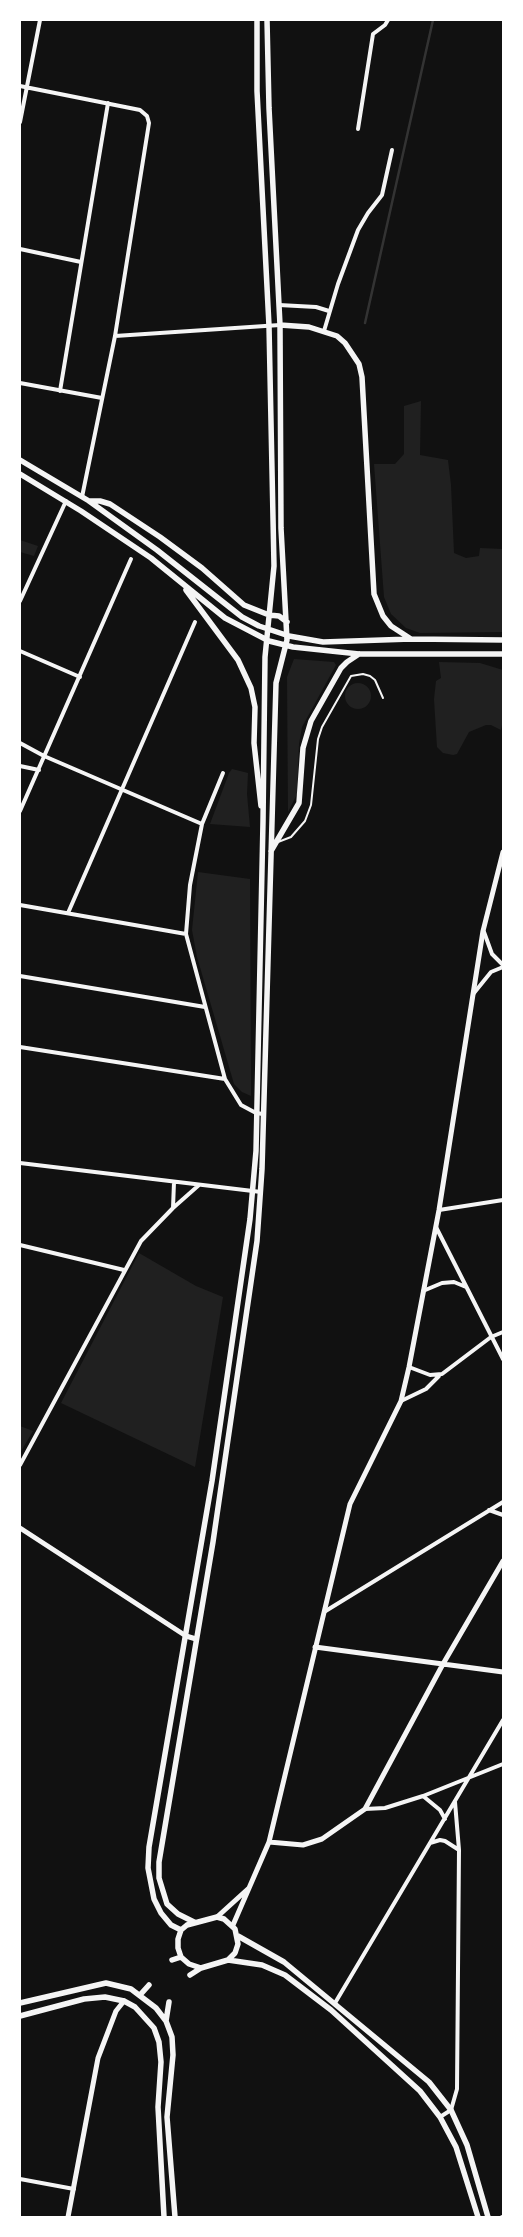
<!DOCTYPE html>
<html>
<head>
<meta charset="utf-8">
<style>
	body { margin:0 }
	#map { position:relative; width:523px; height:2237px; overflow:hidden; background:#111; font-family:"IBM Plex Serif",serif }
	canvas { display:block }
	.frame { position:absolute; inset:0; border:21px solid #fff; pointer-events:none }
</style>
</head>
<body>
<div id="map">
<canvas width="523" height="2237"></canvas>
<div class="frame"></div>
</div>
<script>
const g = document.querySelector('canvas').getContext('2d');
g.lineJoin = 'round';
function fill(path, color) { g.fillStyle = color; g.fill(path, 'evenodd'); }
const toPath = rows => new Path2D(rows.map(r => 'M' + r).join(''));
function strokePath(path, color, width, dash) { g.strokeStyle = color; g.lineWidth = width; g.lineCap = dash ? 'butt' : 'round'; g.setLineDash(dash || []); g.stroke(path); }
fill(toPath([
	[421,401,420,455,448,460,451,485,454,553,466,558,479,556,480,548,503,549,503,632,420,633,406,628,391,614,384,597,374,464,395,464,404,454,404,406],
	[20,540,38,546,34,556,20,552],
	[294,659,334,662,336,665,302,727,299,744,297,794,288,812,287,677],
	[439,662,480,663,503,670,503,720,501,730,491,725,486,725,469,732,457,754,453,755,443,753,437,747,434,699,436,681,441,678],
	'345 696a13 13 0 1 1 26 0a13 13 0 1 1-26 0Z',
	[232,769,248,773,247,794,250,827,210,824,229,773],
	[198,872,250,879,251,1096,242,1092,234,1084,197,957,192,930],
	[139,1253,196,1286,223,1297,195,1467,61,1403],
	[20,1426,33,1431,20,1453]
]), '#202020');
strokePath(toPath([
	[365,323,433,20]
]), '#333', 2.5);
strokePath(toPath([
	[278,842,291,837,305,821,311,805,318,739,322,727,351,676,363,674,370,676,375,680,383,698]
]), '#f5f5f5', 2);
strokePath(toPath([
	[20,86,140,110,147,116,149,123,115,336,82,497],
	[20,122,40,20],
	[358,129,373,34,385,25,388,20],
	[20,249,81,262],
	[279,305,316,307,329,311],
	[324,331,338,284,358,230,368,213,382,195,392,150],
	[115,336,280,325],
	[20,383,102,398],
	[60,391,108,103],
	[20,601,66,501],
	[20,651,80,677],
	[20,743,44,756,202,824,223,773],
	[20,766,39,770],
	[20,811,131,559],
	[202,824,190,885,186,934,225,1079,241,1105,256,1113,263,1114],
	[20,905,186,934],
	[68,913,195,622],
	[484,932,492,954,503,965],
	[20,976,205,1007],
	[474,993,491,972,503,967],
	[20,1047,225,1079],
	[20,1163,261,1192],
	[173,1208,174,1182],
	[439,1210,503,1200],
	[436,1227,503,1359],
	[20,1245,124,1270],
	[423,1291,442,1283,454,1282,466,1287],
	[409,1367,430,1375,442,1374,491,1337,503,1332],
	[401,1401,426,1389,439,1376],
	[20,1465,141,1241,173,1208,199,1185],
	[489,1510,503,1515],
	[324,1612,503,1502],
	[423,1796,440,1810,445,1819],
	[365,1809,385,1808,423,1796,503,1764],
	[430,1843,440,1840,445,1841,459,1850],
	[335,2003,503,1720],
	[440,2117,451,2110,457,2089,459,1850,455,1802],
	[20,2179,74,2189],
	[502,2217,503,2217]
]), '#f5f5f5', 4);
strokePath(toPath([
	[20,1528,186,1636,196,1639],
	[315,1647,503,1672],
	[269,1842,303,1845,322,1839,365,1809,443,1664,503,1561],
	[217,1917,249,1888],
	[233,1925,269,1842,350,1504,401,1401,409,1367,439,1210,483,931,503,852],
	[68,2217,98,2058,116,2011,124,2001]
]), '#f5f5f5', 5);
strokePath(toPath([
	[280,325,309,327,337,336,345,343,359,364,362,377,374,594,383,616,391,626,411,639],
	[20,460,89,501,157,550,242,617,259,626,289,636,323,642,411,639,503,640],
	[20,474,81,511,151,558,225,618,269,641,293,647,359,654,503,654],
	[89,501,100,501,110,504,160,537,202,568,244,605,269,615,279,616,287,622],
	[186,590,238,660,251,688,255,707,254,743,261,806],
	[271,851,299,803,303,748,311,721,341,668,347,662,359,654],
	[217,1917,224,1919,235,1929,238,1944,235,1953,228,1960,201,1968,189,1964,181,1957,178,1948,178,1939,181,1930,187,1925,217,1917],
	[194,1922,178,1914,167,1904,159,1878,159,1862,213,1542,257,1241,262,1169,276,683,287,640,281,528,280,325,269,108,267,20],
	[181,1930,171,1925,161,1913,154,1899,148,1868,149,1847,212,1481,250,1219,256,1151,263,822,265,657,274,566,269,326,257,91,257,20],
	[238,1936,284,1962,429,2082,451,2110,467,2145,488,2217],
	[172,1960,181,1957],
	[228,1960,262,1965,285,1975,331,2010,420,2091,440,2117,456,2147,478,2217],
	[190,1975,201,1968],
	[140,1995,149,1985],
	[20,2003,106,1983,131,1989,156,2008,166,2021,172,2037,173,2055,167,2117,175,2217],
	[20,2016,84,1999,105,1997,124,2001,135,2007,154,2028,159,2042,161,2062,158,2107,164,2217],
	[166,2021,169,2002]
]), '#f5f5f5', 5.5);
</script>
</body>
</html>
